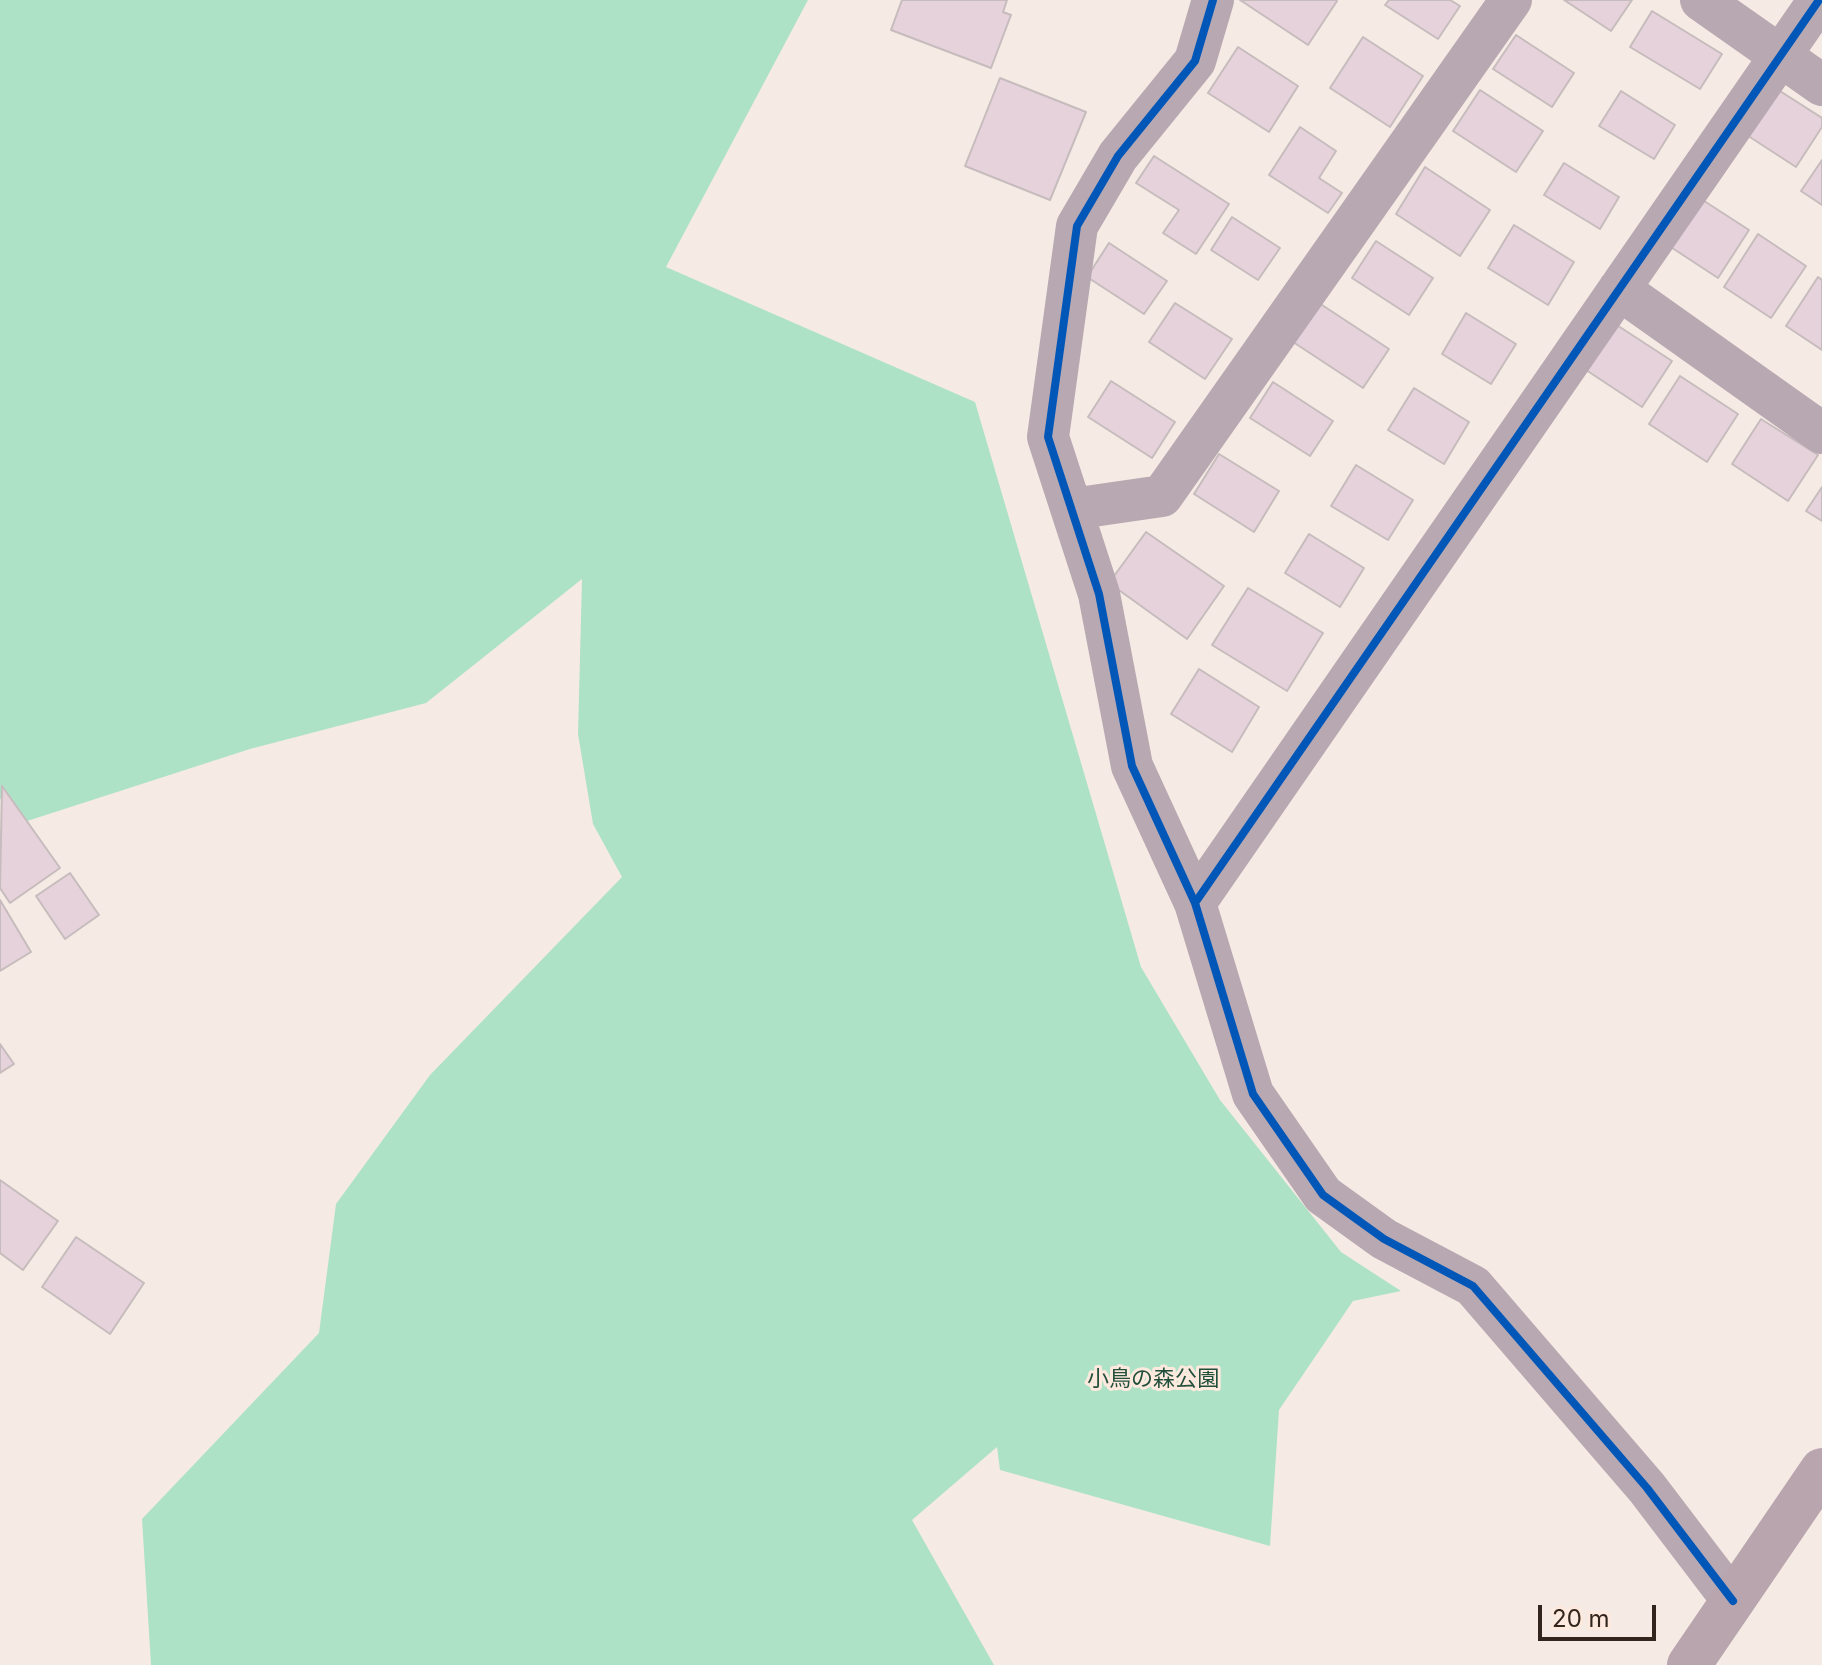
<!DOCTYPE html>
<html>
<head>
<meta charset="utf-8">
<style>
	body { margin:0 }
	#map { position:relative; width:1822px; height:1665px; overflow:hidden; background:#f6ebe4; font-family:Inter,sans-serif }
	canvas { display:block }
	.scale { position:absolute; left:1538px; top:1605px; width:118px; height:36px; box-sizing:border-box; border:4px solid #31251d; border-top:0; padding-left:10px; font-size:24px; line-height:28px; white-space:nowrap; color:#31251d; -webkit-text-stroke:6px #fde9dd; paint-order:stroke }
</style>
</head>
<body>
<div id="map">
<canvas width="1822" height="1665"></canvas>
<div class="scale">20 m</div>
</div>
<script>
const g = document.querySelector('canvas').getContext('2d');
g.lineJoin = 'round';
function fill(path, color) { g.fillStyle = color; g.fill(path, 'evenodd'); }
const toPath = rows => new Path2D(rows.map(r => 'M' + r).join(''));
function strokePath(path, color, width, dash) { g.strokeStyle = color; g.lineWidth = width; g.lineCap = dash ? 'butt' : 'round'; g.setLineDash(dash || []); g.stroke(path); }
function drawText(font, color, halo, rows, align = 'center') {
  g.font = font + ' Inter,"Noto Sans JP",sans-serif'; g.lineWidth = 6; g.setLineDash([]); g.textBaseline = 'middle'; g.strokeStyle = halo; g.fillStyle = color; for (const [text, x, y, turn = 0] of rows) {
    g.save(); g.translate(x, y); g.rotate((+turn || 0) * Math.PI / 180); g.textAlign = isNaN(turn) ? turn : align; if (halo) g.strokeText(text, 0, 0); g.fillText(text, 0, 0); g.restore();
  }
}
fill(toPath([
	[0,0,808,0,666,267,975,402,1141,967,1220,1100,1341,1252,1401,1291,1353,1301,1279,1410,1270,1546,1000,1470,997,1447,912,1520,994,1665,151,1665,142,1519,319,1333,336,1204,430,1075,622,877,593,824,578,734,582,579,426,703,250,749,18,824,0,798]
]), '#aee2c7');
const building = toPath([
	[902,0,1007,0,1003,12,1011,15,991,68,891,30,902,0],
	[1240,0,1336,0,1337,1,1308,45,1240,0],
	[1389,0,1450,0,1460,6,1438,39,1385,5,1389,0],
	[1564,0,1632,0,1611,31,1564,0],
	[1652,11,1722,54,1700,89,1630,47,1652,11],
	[1516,35,1574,73,1552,107,1493,69,1516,35],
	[1363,37,1423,76,1390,127,1330,88,1363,37],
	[1238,47,1298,86,1269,132,1208,93,1238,47],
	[1000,78,1086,112,1050,200,965,166,1000,78],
	[1769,84,1822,118,1822,127,1796,167,1739,130,1769,84],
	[1480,90,1543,131,1516,172,1453,131,1480,90],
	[1621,91,1675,125,1654,159,1599,126,1621,91],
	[1300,127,1336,151,1319,178,1342,193,1328,213,1269,175,1300,127],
	[1154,156,1229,204,1196,254,1163,233,1179,210,1136,183,1154,156],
	[1822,160,1822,205,1801,191,1822,160],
	[1564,163,1619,197,1600,229,1544,195,1564,163],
	[1425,167,1490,210,1460,256,1396,214,1425,167],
	[1695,195,1749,230,1718,278,1663,242,1695,195],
	[1232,217,1280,248,1258,280,1211,250,1232,217],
	[1514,225,1574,262,1548,305,1488,268,1514,225],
	[1758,234,1806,266,1771,318,1724,287,1758,234],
	[1376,241,1433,278,1409,315,1352,278,1376,241],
	[1109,243,1167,281,1144,314,1087,277,1109,243],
	[1818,277,1822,280,1822,350,1786,326,1818,277],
	[1316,301,1389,349,1363,388,1290,340,1316,301],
	[1175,303,1232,339,1205,379,1149,342,1175,303],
	[1466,313,1516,344,1491,384,1442,354,1466,313],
	[1606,318,1672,361,1642,407,1577,364,1606,318],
	[1680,376,1738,414,1707,462,1649,424,1680,376],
	[1111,381,1175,422,1152,458,1088,417,1111,381],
	[1273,382,1333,421,1310,456,1250,418,1273,382],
	[1414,388,1469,422,1444,464,1388,430,1414,388],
	[1761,419,1818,455,1788,501,1732,464,1761,419],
	[1219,454,1279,491,1254,532,1194,494,1219,454],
	[1356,465,1413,500,1388,540,1331,506,1356,465],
	[1822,487,1822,521,1806,511,1822,487],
	[1146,532,1224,586,1187,639,1109,583,1146,532],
	[1309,534,1364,568,1340,607,1285,573,1309,534],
	[1248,588,1323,633,1287,691,1212,645,1248,588],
	[1199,669,1259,707,1232,752,1171,714,1199,669],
	[2,786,60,868,10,903,0,888,2,786],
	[70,873,99,915,65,939,36,896,70,873],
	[0,900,31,952,0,971,0,900],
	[0,1044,14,1064,0,1073,0,1044],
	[0,1180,58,1221,23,1270,0,1253,0,1180],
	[76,1237,144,1283,110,1334,42,1287,76,1237]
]);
fill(building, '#e6d2da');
strokePath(building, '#c7bcbd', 2);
strokePath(toPath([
	[1213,0,1195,61,1118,156,1077,226,1048,437,1099,594,1132,766,1195,903,1253,1094,1323,1195,1384,1239,1473,1286,1647,1488,1733,1601],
	[1701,0,1822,85],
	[1619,289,1822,433],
	[1072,509,1162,496,1511,0],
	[1195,903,1819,0]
]), '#b8a8b2', 42);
strokePath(toPath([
	[1689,1665,1822,1470]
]), '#b8a5ae', 44);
strokePath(toPath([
	[1213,0,1195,61,1118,156,1077,226,1048,437,1099,594,1132,766,1195,903,1253,1094,1323,1195,1384,1239,1473,1286,1647,1488,1733,1601],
	[1195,903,1819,0]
]), '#0057b8', 8);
drawText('22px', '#224f3c', '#fde9dd', [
	["小鳥の森公園",1153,1379]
]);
</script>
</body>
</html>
